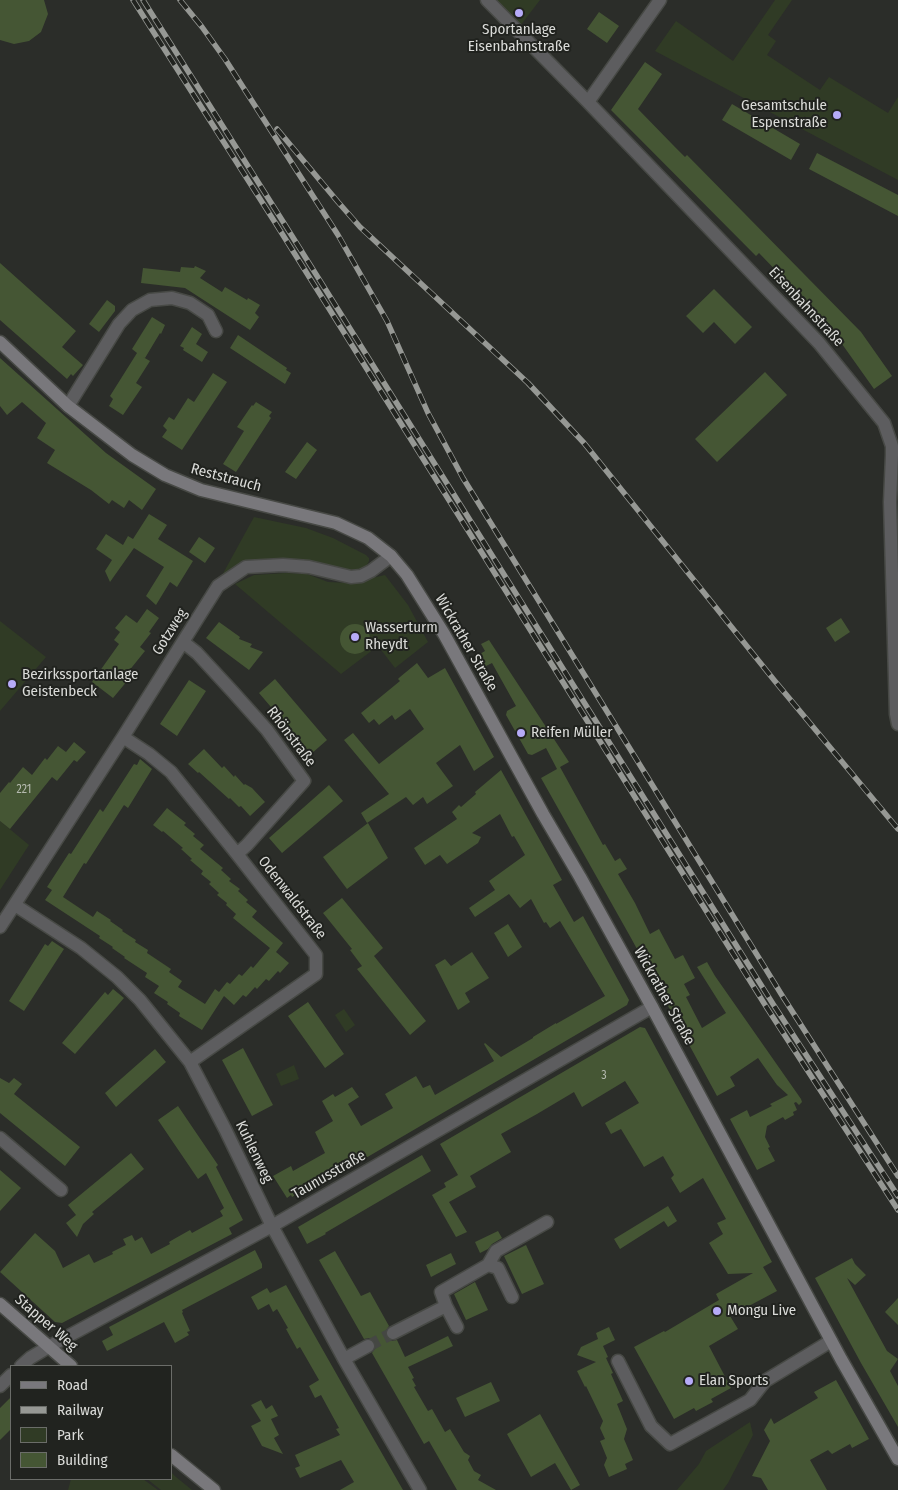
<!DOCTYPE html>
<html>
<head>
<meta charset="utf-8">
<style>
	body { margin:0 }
	#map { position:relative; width:898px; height:1490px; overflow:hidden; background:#2b2d29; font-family:"Fira Sans Condensed",sans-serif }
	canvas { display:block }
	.legend { position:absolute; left:10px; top:1365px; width:162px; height:115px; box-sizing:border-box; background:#21231f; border:1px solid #6b6d69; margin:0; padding:6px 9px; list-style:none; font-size:15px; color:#dadbd8 }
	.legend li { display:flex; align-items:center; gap:10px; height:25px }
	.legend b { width:25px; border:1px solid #6b6d69 }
</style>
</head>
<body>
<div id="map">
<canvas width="898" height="1490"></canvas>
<ul class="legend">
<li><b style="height:6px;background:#79787c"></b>Road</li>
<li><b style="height:6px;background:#969894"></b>Railway</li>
<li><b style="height:14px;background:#303b25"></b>Park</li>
<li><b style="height:14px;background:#455634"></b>Building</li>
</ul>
</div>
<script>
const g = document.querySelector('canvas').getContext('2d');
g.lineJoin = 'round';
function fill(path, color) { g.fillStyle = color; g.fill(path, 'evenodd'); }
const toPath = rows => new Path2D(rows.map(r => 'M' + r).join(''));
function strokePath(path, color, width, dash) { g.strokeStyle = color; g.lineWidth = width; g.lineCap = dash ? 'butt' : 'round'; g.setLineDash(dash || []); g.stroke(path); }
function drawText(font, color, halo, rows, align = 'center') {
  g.font = font + ' "Fira Sans Condensed",sans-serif'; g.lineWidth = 4; g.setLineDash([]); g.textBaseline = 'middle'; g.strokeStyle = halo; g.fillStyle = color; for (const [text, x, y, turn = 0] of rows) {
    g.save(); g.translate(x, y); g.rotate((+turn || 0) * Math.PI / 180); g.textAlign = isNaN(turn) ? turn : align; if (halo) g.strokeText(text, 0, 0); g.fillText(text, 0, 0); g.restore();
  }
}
fill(toPath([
	[495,0,540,0,520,26],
	[775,0,792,0,768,35,776,41,767,55,820,90,829,77,888,113,898,97,898,180,655,51,676,21,733,61],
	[254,517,306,528,333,538,366,555,369,558,369,561,367,565,362,569,345,571,296,559,273,559,247,562,220,579],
	[286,573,307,574,328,582,350,583,385,575,408,605,428,642,395,668,378,646,341,674,235,584,254,575],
	[0,621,46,657,0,711],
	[0,821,29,845,0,890],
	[344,1009,355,1025,346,1032,335,1015],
	[294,1065,299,1079,281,1086,276,1074],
	[750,1422,753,1435,728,1483,723,1490,677,1490,699,1464,706,1451],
	[171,1472,176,1477,192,1490,161,1490,147,1479,171,1479],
	[71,1479,143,1479,158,1490,68,1490]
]), '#303b25');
fill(toPath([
	[0,0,44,0,48,14,41,32,29,41,14,44,0,40],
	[599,12,619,26,607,43,587,29],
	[645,62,662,74,638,109,673,145,685,157,687,155,861,332,892,376,874,389,842,344,845,342,759,253,756,256,611,110],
	[732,104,800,144,791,160,722,120],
	[817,153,898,195,898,216,809,169],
	[0,263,76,331,62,347,83,365,73,376,71,374,67,379,0,320],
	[195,266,206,271,200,278,222,292,225,287,247,300,248,298,260,305,255,313,259,317,250,330,185,288,141,283,143,268,180,272,181,267,194,268],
	[714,289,752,327,735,344,714,322,703,333,686,316],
	[107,300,115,306,115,311,99,332,89,324],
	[152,317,165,325,161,334,160,333,145,358,143,357,150,361,136,383,142,387,123,415,109,406,113,399,110,396,137,353,132,349],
	[192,327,202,334,196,344,208,352,202,362,183,350,184,348,180,346],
	[238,335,287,368,286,370,291,373,285,384,230,348],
	[0,358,106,453,156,489,142,510,129,500,124,508,112,500,109,504,91,490,47,463,55,450,37,438,46,423,22,402,7,415,0,406],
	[765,372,787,395,717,462,695,439],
	[213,373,227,382,182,450,162,437,167,430,163,426,169,417,174,420,188,398,194,402],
	[256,402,272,412,269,416,271,418,236,472,223,464,244,431,237,427,252,405,253,406],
	[307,442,317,450,296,479,285,472],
	[149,514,167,525,158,539,193,561,177,587,170,582,156,605,146,596,164,567,134,548,110,582,105,571,112,560,96,549,106,534,123,545,128,536,133,539],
	[199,537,215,548,205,563,189,552],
	[147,609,159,618,149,632,151,633,140,647,145,651,124,677,128,680,113,698,92,682,119,644,114,640,120,632,115,628,126,615,137,623],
	[841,618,850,632,835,642,826,628],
	[219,622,240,637,239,639,252,644,250,647,263,652,249,670,206,638],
	'340 639a15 15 0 1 1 30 0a15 15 0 1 1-30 0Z',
	[489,640,569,762,560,767,603,845,605,844,615,861,620,858,627,869,618,874,635,903,650,934,659,929,675,959,683,955,695,978,684,984,690,995,686,997,702,1028,726,1013,697,967,707,962,715,976,801,1099,802,1102,799,1105,796,1102,794,1103,797,1110,793,1112,794,1115,785,1120,783,1117,767,1126,765,1137,770,1147,768,1148,775,1161,757,1170,730,1119,747,1110,750,1117,772,1106,770,1104,788,1095,777,1085,758,1058,730,1077,735,1086,717,1096,631,938,541,778,557,769,546,748,532,755,528,754,506,715,507,711,516,706,492,663,480,669,473,658,485,651,481,644],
	[417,663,428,678,445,668,494,757,474,771,460,745,436,763,453,786,427,804,423,797,413,805,406,797,367,823,361,813,389,794,344,740,353,733,379,764,424,729,410,709,395,720,392,715,379,725,374,719,369,723,361,713,400,681,398,679,400,677],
	[275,679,327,740,311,754,259,693],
	[189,680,206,691,177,736,160,724],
	[74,742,86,752,77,762,74,760,57,781,52,777,10,829,0,821,0,793,9,782,10,783,23,767,32,775,45,758,47,760,58,746,66,752],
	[204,749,222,768,224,766,234,777,235,775,244,785,245,784,252,788,265,802,250,816,241,806,239,807,230,798,229,799,199,772,198,773,188,764],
	[140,759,152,769,128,808,124,805,86,864,84,863,63,897,93,917,97,911,111,920,110,921,123,930,122,931,136,940,135,942,148,950,147,953,171,969,169,972,182,981,178,987,205,1004,215,989,219,992,227,982,230,984,239,974,242,976,251,966,253,968,270,948,233,918,236,914,226,905,227,903,217,895,219,893,209,884,211,882,201,874,203,871,190,860,192,859,181,849,183,848,163,831,162,832,153,825,167,808,186,823,184,825,195,834,193,836,204,845,200,849,223,868,221,870,231,879,229,881,240,889,238,891,248,900,246,902,257,911,252,917,283,943,276,952,289,963,280,973,278,971,269,981,266,979,257,989,255,987,246,997,243,995,234,1005,224,996,202,1030,179,1016,180,1013,167,1004,168,1002,154,993,159,986,145,977,147,973,124,958,125,957,112,948,113,947,99,938,100,936,45,900,52,890,47,887,69,853,71,854,100,809,103,812,134,764,137,765],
	[501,770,562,880,553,885,574,922,583,916,629,1000,627,1005,306,1193,304,1190,292,1197,291,1195,287,1198,273,1176,291,1166,293,1171,325,1153,315,1132,333,1121,322,1101,333,1094,335,1097,352,1087,359,1097,348,1104,361,1126,393,1108,385,1094,416,1076,423,1088,430,1085,435,1095,494,1061,484,1044,485,1043,501,1057,533,1038,533,1037,556,1023,556,1024,605,996,560,921,550,928,546,922,544,923,531,899,520,908,509,894,475,917,469,908,495,890,489,881,525,855,514,836,512,837,500,814,472,833,481,837,478,843,447,864,440,855,425,865,414,848,457,819,452,812,459,805,461,807,476,794,475,792],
	[329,785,343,801,282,853,269,838],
	[368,823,388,858,347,889,323,857],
	[342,898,383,948,374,956,426,1021,410,1035,357,969,362,966,350,950,352,949,323,913],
	[508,924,522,947,508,957,494,933],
	[52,941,64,949,24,1011,9,1001,45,944,48,946],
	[472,952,489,978,465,993,470,1002,458,1010,435,965,445,959,451,966],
	[113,989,124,998,75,1054,62,1043,105,992,108,995],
	[308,1002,344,1054,325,1068,288,1016],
	[640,1027,645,1028,772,1262,763,1267,777,1291,730,1316,738,1329,709,1346,731,1388,711,1399,713,1402,696,1411,694,1408,674,1419,634,1347,664,1331,665,1332,719,1300,716,1294,753,1273,728,1274,709,1243,723,1234,717,1223,726,1219,703,1178,680,1193,671,1178,674,1175,663,1156,644,1167,621,1129,611,1134,605,1123,639,1103,625,1081,582,1107,574,1092,537,1114,501,1134,511,1152,470,1176,476,1187,449,1202,467,1232,456,1237,432,1195,446,1187,444,1183,458,1175,440,1144],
	[243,1048,273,1105,252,1116,222,1060],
	[155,1049,166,1062,116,1107,105,1093],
	[0,1078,9,1083,14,1078,22,1084,14,1094,80,1147,65,1166,0,1113],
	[178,1106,218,1165,216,1167,243,1220,229,1228,232,1234,62,1323,55,1322,0,1272,35,1233,55,1251,63,1268,89,1254,94,1263,113,1254,112,1252,126,1245,123,1239,132,1235,135,1241,142,1237,151,1254,170,1244,169,1242,174,1239,190,1230,192,1233,223,1216,220,1211,224,1208,206,1173,198,1179,158,1120],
	[131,1153,144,1169,92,1212,94,1214,83,1224,77,1237,66,1223,76,1215,68,1205],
	[422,1155,431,1171,325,1233,326,1234,307,1244,298,1227],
	[0,1170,21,1188,0,1211],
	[668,1206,677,1221,668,1227,664,1221,620,1249,614,1239],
	[498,1231,502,1238,492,1244,488,1249,480,1253,475,1242],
	[526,1245,544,1284,522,1294,504,1256],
	[255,1250,262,1264,262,1268,182,1310,183,1312,182,1313,190,1331,187,1332,189,1335,175,1343,164,1322,107,1351,102,1341,113,1335,109,1327],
	[335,1251,361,1296,370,1292,389,1326,385,1332,386,1337,392,1341,397,1340,405,1357,448,1336,453,1346,408,1367,414,1378,412,1379,416,1386,414,1387,428,1411,432,1409,445,1432,450,1429,464,1452,470,1456,468,1460,474,1471,481,1475,478,1480,496,1490,457,1490,429,1441,424,1444,372,1353,376,1347,375,1342,369,1338,364,1339,319,1260],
	[451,1253,456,1264,431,1277,426,1265],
	[852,1258,855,1264,866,1275,855,1285,847,1278,887,1351,898,1359,890,1371,898,1386,898,1427,861,1363,815,1278],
	[475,1282,488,1310,466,1320,454,1294],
	[286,1285,349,1396,403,1490,340,1490,354,1482,341,1460,300,1478,295,1468,300,1466,295,1455,340,1435,336,1429,339,1428,321,1395,315,1398,309,1386,319,1380,300,1347,297,1349,286,1329,288,1328,277,1309,273,1312,269,1304,258,1310,251,1297,267,1288,270,1293],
	[898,1298,898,1325,885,1312],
	[609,1327,615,1340,603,1346,608,1357,606,1358,613,1373,611,1374,623,1401,617,1404,627,1429,624,1439,633,1460,625,1464,627,1469,609,1477,604,1465,607,1458,600,1441,605,1439,600,1428,603,1421,586,1386,585,1387,577,1371,596,1362,577,1355,581,1347,598,1339,596,1333],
	[836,1380,869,1439,852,1448,850,1444,832,1454,828,1450,810,1460,827,1490,768,1490,761,1478,752,1476,770,1441,764,1430,771,1418,774,1424,818,1398,814,1392],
	[491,1382,500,1401,465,1417,456,1398],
	[11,1397,11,1429,0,1440,0,1408],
	[261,1400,266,1409,272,1405,278,1416,271,1419,279,1435,274,1438,283,1454,262,1446,251,1426,261,1421,251,1405],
	[540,1414,580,1485,571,1490,555,1463,531,1477,507,1434]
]), '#455634');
strokePath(toPath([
	[368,1346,393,1333]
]), '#454743', 12, [12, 6]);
const street = toPath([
	[487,0,588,102,819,343,884,423,892,446,892,455,890,502,896,714,898,724],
	[588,102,660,0],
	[68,406,119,324,132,310,150,300,172,298,190,303,208,315,216,331],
	[183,642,197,653,233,692,267,730,304,781,247,845,237,854],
	[123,737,149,754,171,772,237,854,316,955,316,974,190,1062],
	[15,905,81,948,117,977,140,1000,190,1062,225,1129,272,1226,344,1359,420,1490],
	[0,927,123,737,218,586,246,567,283,565,309,567,351,577,361,576,371,571,391,556],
	[0,1138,61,1190],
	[488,1265,498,1268,512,1297],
	[446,1306,457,1327],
	[393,1333,446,1306,441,1292,488,1265,496,1251,547,1222],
	[344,1359,368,1346],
	[618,1361,651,1426,670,1444,750,1400,765,1381,831,1341],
	[21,1366,30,1358,50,1346,272,1226,652,1007],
	[0,1386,11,1375]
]);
const secondary = toPath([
	[0,342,68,406,132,455,165,475,201,490,336,523,368,538,391,556,407,575,444,634,543,814,580,877,652,1007,841,1359,898,1459],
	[0,1304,71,1366],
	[171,1455,214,1490]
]);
strokePath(street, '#474945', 15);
strokePath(secondary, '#474945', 15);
strokePath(street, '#5d5d5f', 12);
strokePath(secondary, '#79787c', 12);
const rail = toPath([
	[133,0,276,224,767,1008,898,1210],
	[143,0,282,220,773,1004,898,1196],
	[180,0,202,27,225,59,338,235,387,321,428,413,463,478,783,997,898,1176],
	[277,129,338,202,360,227,528,383,584,443,774,680,898,829]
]);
strokePath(rail, '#969894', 5.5);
strokePath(rail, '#21231f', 4, [11]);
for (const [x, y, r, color] of [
	[519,13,5,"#b6abf8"],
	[837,115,5,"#b6abf8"],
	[355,637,5,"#b6abf8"],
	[12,684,5,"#b6abf8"],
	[521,733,5,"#b6abf8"],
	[717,1311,5,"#b6abf8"],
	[689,1381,5,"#b6abf8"]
]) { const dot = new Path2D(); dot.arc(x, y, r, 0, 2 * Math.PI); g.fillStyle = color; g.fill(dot); strokePath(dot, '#21231f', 2); }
drawText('12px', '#b5baaf', null, [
	["221",24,790],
	["3",604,1076]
]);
drawText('15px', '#dadbd8', '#21231f', [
	["Sportanlage",519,30,"center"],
	["Eisenbahnstraße",519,47,"center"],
	["Gesamtschule",827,106,"right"],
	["Espenstraße",827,123,"right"],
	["Wasserturm",365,628],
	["Rheydt",365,645],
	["Bezirkssportanlage",22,675],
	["Geistenbeck",22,692],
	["Reifen Müller",531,733],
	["Mongu Live",727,1311],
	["Elan Sports",699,1381]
], 'left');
drawText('15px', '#dadbd8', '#21231f', [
	["Eisenbahnstraße",806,307,47],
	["Reststrauch",226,478,15],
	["Gotzweg",170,632,-58],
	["Wickrather Straße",466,643,60],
	["Rhönstraße",291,737,53],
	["Odenwaldstraße",292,898,52],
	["Wickrather Straße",664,996,61],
	["Kuhlenweg",254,1152,64],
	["Taunusstraße",329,1175,-30],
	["Stapper Weg",46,1323,41]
]);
</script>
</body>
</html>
